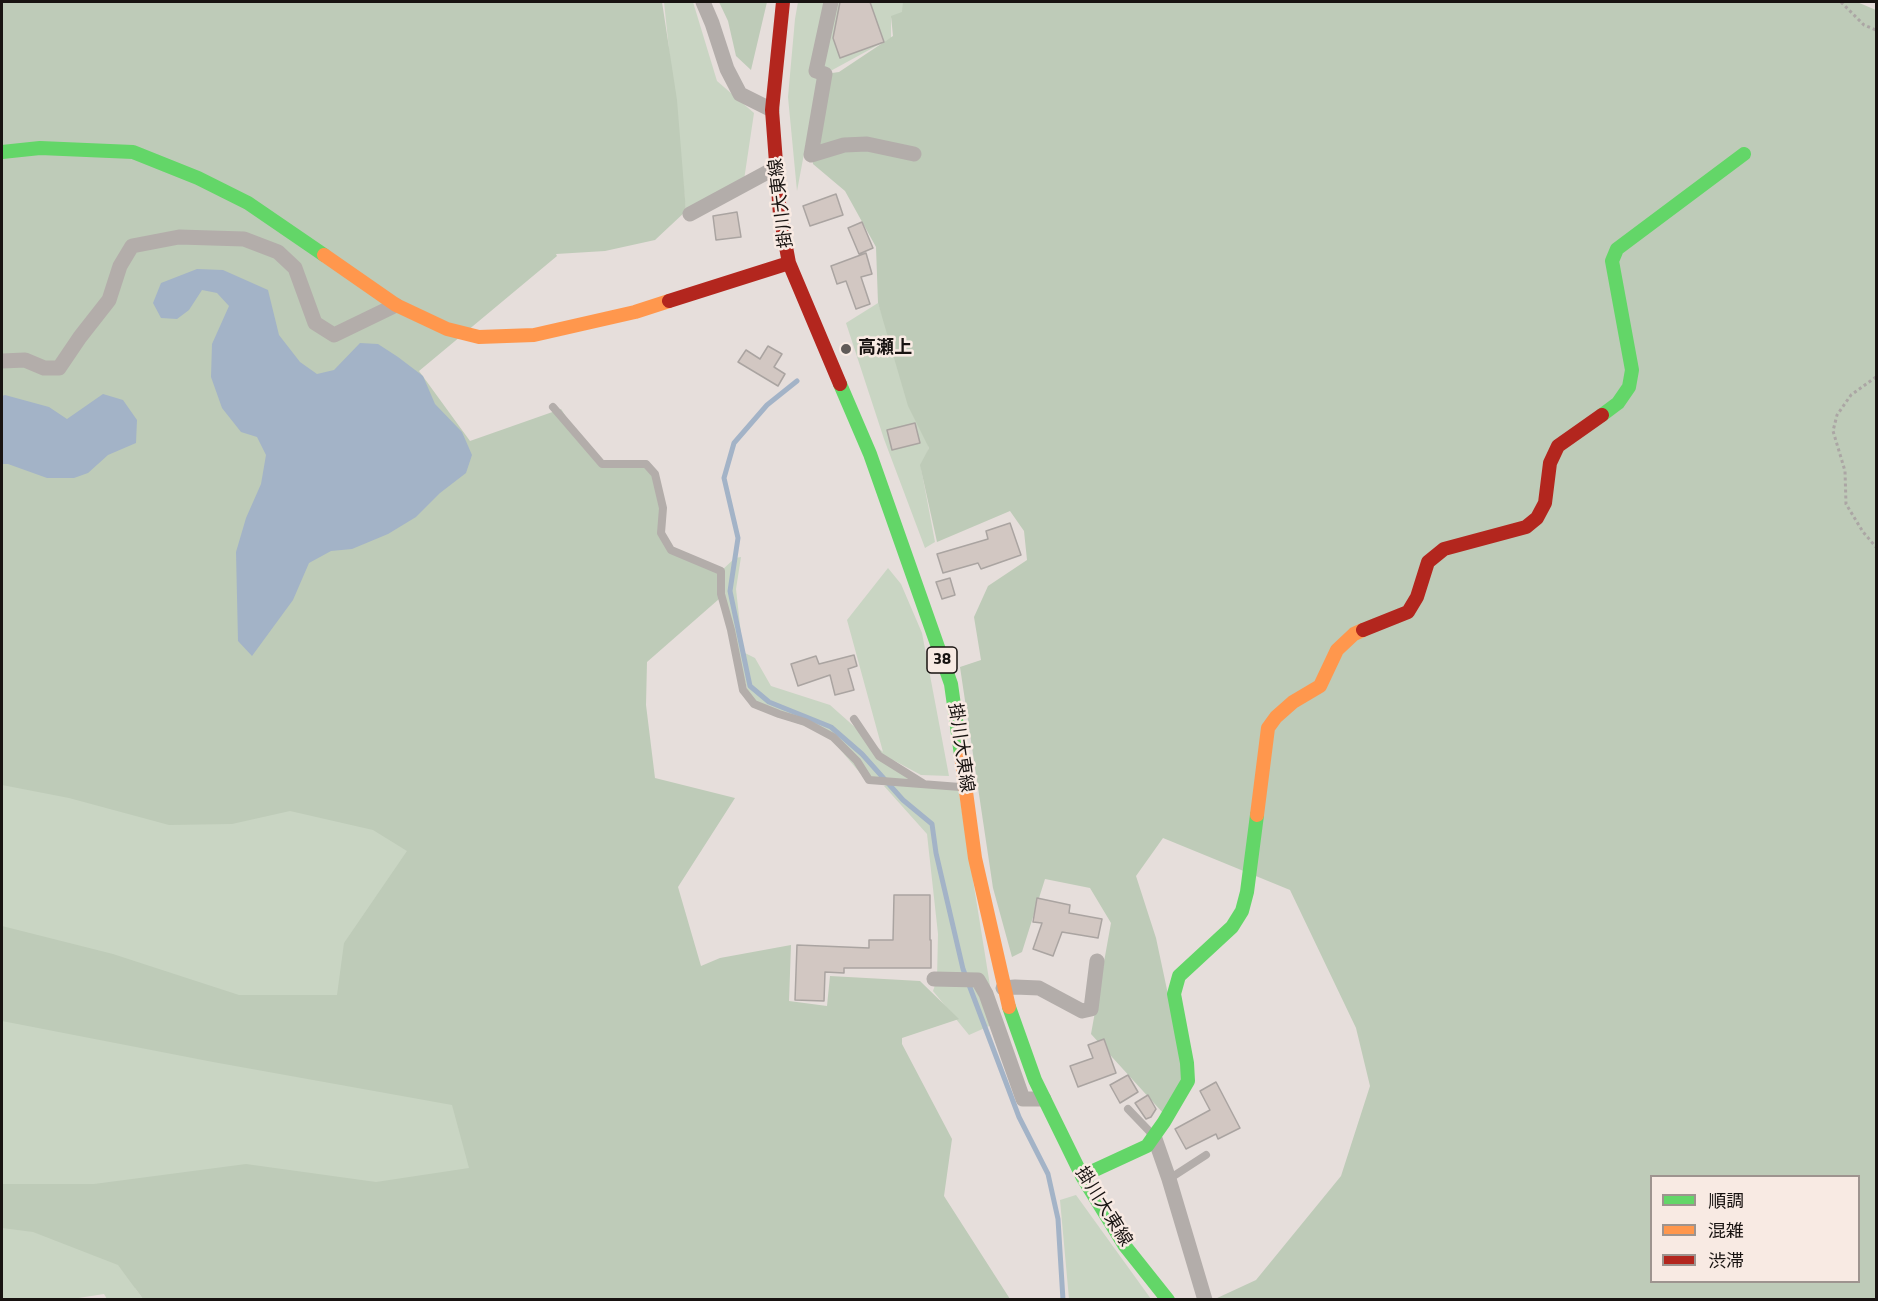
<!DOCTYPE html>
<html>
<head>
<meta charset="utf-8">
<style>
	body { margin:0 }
	#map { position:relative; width:1878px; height:1301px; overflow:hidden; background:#e6dedb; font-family:"Titillium Web","Noto Sans JP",sans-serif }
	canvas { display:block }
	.frame { position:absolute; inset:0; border:3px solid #181311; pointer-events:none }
	.legend { position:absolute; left:1650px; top:1175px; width:210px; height:108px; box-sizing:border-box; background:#f8eae3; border:2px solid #9e948f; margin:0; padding:8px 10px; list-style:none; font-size:18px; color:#181311 }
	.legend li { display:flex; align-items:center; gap:12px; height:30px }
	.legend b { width:30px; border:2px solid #9e948f }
</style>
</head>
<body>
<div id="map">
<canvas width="1878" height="1301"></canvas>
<div class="frame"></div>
<ul class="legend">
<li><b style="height:8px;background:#63d668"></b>順調</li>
<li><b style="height:8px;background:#ff974d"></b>混雑</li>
<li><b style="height:8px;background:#b3261e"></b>渋滞</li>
</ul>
</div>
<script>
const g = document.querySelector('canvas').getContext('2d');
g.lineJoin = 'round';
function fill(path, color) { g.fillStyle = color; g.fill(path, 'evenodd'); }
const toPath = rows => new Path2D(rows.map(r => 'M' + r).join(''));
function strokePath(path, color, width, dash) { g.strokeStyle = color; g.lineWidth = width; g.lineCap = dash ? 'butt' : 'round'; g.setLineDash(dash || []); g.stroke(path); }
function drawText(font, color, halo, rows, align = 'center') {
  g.font = font + ' "Titillium Web","Noto Sans JP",sans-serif'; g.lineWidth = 5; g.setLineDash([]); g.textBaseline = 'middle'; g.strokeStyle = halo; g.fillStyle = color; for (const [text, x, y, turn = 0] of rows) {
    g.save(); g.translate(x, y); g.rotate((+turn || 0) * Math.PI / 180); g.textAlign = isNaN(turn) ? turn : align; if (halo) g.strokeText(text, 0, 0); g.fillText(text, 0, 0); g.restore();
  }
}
fill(toPath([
	[664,2,693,2,717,81,754,113,744,180,686,211],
	[798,2,906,2,906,13,891,18,891,38,825,74,819,74,797,191,788,97,795,19],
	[878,303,929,448,921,468,935,542,925,548,884,439,846,323],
	[741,557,736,589,743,652,755,658,771,686,830,705,883,752,847,620,888,568,901,584,922,633,949,776,921,775,893,760,927,785,866,780,827,734,752,707,722,597,721,571,735,558],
	[2,711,449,809,503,1185,135,1288,143,1299,107,1299,104,1294,72,1299,2,1299],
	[886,785,958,787,996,1023,969,1035,933,991,937,979,938,934,927,834,884,786],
	[1076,1195,1151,1299,1069,1299,1060,1200]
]), '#c9d5c3');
fill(toPath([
	[2,2,662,2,677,100,686,211,655,240,605,251,556,254,557,256,419,371,470,441,561,409,585,446,602,464,646,464,655,474,662,508,661,533,672,551,721,569,719,599,647,662,646,705,655,778,735,798,678,887,701,966,720,958,791,945,789,1001,827,1006,830,976,920,981,959,1019,902,1038,902,1044,952,1139,944,1196,1010,1299,143,1299,118,1265,33,1232,2,1228,2,1184,94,1184,246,1164,376,1182,469,1168,452,1105,213,1062,2,1021,2,926,113,954,239,995,337,995,344,943,407,851,373,830,290,811,232,824,169,825,69,798,2,785],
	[719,2,767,2,751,70,736,56,728,21],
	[903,2,1857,2,1876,10,1876,1299,1215,1299,1256,1280,1341,1176,1370,1086,1356,1028,1290,890,1163,838,1136,876,1156,938,1186,1079,1163,1113,1091,1034,1111,923,1090,888,1045,879,1022,952,1012,957,993,888,960,667,981,660,974,617,988,586,1027,560,1024,531,1010,511,937,542,920,465,929,448,908,406,878,303,876,247,845,191,813,164,812,150,825,74,839,72,893,36,891,16,902,12],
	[1652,1176,1858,1176,1858,1282,1652,1282]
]), '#becbb8');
fill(toPath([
	[197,269,223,270,268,290,279,335,300,362,317,374,334,370,360,343,378,344,398,357,423,376,435,404,462,432,472,455,466,473,440,493,416,517,388,534,352,549,331,551,309,563,293,600,252,656,238,641,236,552,246,518,261,484,266,455,257,437,241,432,222,408,211,377,212,344,229,306,217,293,202,290,189,310,177,319,161,318,153,303,161,283],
	[103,394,123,400,137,420,136,443,108,455,88,473,74,478,47,478,8,464,2,464,2,396,5,395,49,407,67,419]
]), '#a3b3c7');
strokePath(toPath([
	[797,381,767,405,734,443,724,478,738,538,730,591,750,686,769,702,831,727,862,754,903,800,932,824,936,853,963,969,1019,1117,1048,1174,1058,1219,1063,1300]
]), '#a3b3c7', 5);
const building = toPath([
	[840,2,870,2,884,42,840,58,833,38,840,2],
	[836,194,843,215,810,226,803,206,836,194],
	[737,212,741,237,716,240,713,216,737,212],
	[862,222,873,248,859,254,848,228,862,222],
	[866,253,872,274,861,277,870,304,856,309,846,281,837,284,831,266,866,253],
	[768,346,782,354,774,367,785,374,778,386,738,362,746,350,760,359,768,346],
	[915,423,920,443,892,450,887,430,915,423],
	[1010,523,1021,555,981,569,978,563,943,573,937,554,988,539,986,531,1010,523],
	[950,578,955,595,942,599,936,582,950,578],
	[854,655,857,666,848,669,854,690,835,695,830,675,798,686,791,664,816,656,819,664,854,655],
	[894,895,930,895,930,940,931,940,931,968,844,968,844,973,825,972,824,1001,795,1000,797,945,869,948,869,940,893,940,894,895],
	[1037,898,1070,905,1069,913,1102,919,1098,938,1062,932,1053,956,1033,949,1042,923,1033,922,1037,898],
	[1104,1039,1116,1073,1078,1087,1070,1066,1093,1058,1088,1045,1104,1039],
	[1128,1075,1138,1092,1120,1103,1110,1085,1128,1075],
	[1216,1082,1240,1128,1218,1139,1216,1134,1186,1149,1175,1129,1210,1110,1200,1091,1216,1082],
	[1148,1095,1156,1109,1151,1117,1146,1119,1135,1103,1148,1095]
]);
fill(building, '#d2c7c2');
strokePath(building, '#aaa4a1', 1.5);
strokePath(toPath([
	[1841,2,1864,25,1876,30],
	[1876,377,1851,395,1837,415,1833,431,1845,471,1846,504,1863,532,1876,547]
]), '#aba6a4', 3, [3, 3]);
strokePath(toPath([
	[553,407,602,464,646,464,655,474,663,508,661,533,671,550,721,571,721,594,731,630,743,690,754,704,779,714,805,722,833,737,857,761,869,780,960,787],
	[854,719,879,756,924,784],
	[1128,1109,1152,1134],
	[1169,1179,1206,1155]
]), '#b3adaa', 8);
strokePath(toPath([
	[703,2,712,23,727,69,740,94,772,110],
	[831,2,816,71,825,74,811,155,844,145,867,144,914,154],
	[690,214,777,167],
	[2,361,25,360,44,368,59,368,80,337,109,300,120,266,132,246,179,237,244,239,278,252,295,268,315,323,334,335,396,305],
	[934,979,978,980,986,994,1023,1099,1044,1099],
	[1003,988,1015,987,1039,988,1082,1011,1091,1009,1097,961],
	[1154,1136,1169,1179,1205,1300]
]), '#b3adaa', 15);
strokePath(toPath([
	[2,152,40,148,133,152,198,178,248,203,324,255],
	[840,384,870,454,951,684,961,755],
	[1602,415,1618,403,1629,387,1632,370,1612,261,1617,249,1744,154],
	[1009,1007,1035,1080,1082,1176,1125,1246,1168,1300],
	[1082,1176,1147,1146,1164,1122,1188,1081,1187,1063,1174,994,1179,976,1232,927,1242,911,1247,892,1257,815]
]), '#63d668', 14);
strokePath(toPath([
	[324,255,396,305,447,329,479,337,534,335,635,312,669,301],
	[961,755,975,858,1009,1007],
	[1257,815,1268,728,1276,717,1293,702,1320,686,1337,650,1354,634,1363,630]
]), '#ff974d', 14);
strokePath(toPath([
	[783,2,772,110,780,215,789,263,840,384],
	[669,301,789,263],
	[1363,630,1408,612,1417,597,1428,562,1444,549,1526,527,1537,518,1545,503,1550,463,1558,446,1602,415]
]), '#b3261e', 14);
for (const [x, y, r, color] of [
	[846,349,6,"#605a58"]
]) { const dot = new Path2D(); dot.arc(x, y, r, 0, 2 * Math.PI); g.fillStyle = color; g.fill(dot); strokePath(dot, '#f8eae3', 2); }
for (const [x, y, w] of [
	[942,660,30]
]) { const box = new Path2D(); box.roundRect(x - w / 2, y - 13, w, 26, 4.5); g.fillStyle = '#f8eae3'; g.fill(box); strokePath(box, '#181311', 1.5); }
drawText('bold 16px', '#181311', null, [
	["38",942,660]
]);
drawText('18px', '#181311', '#f8eae3', [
	["掛川大東線",782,203,-97],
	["掛川大東線",960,748,82],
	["掛川大東線",1103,1207,58]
]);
drawText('bold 18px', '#181311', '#f8eae3', [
	["高瀬上",858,349]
], 'left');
</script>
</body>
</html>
